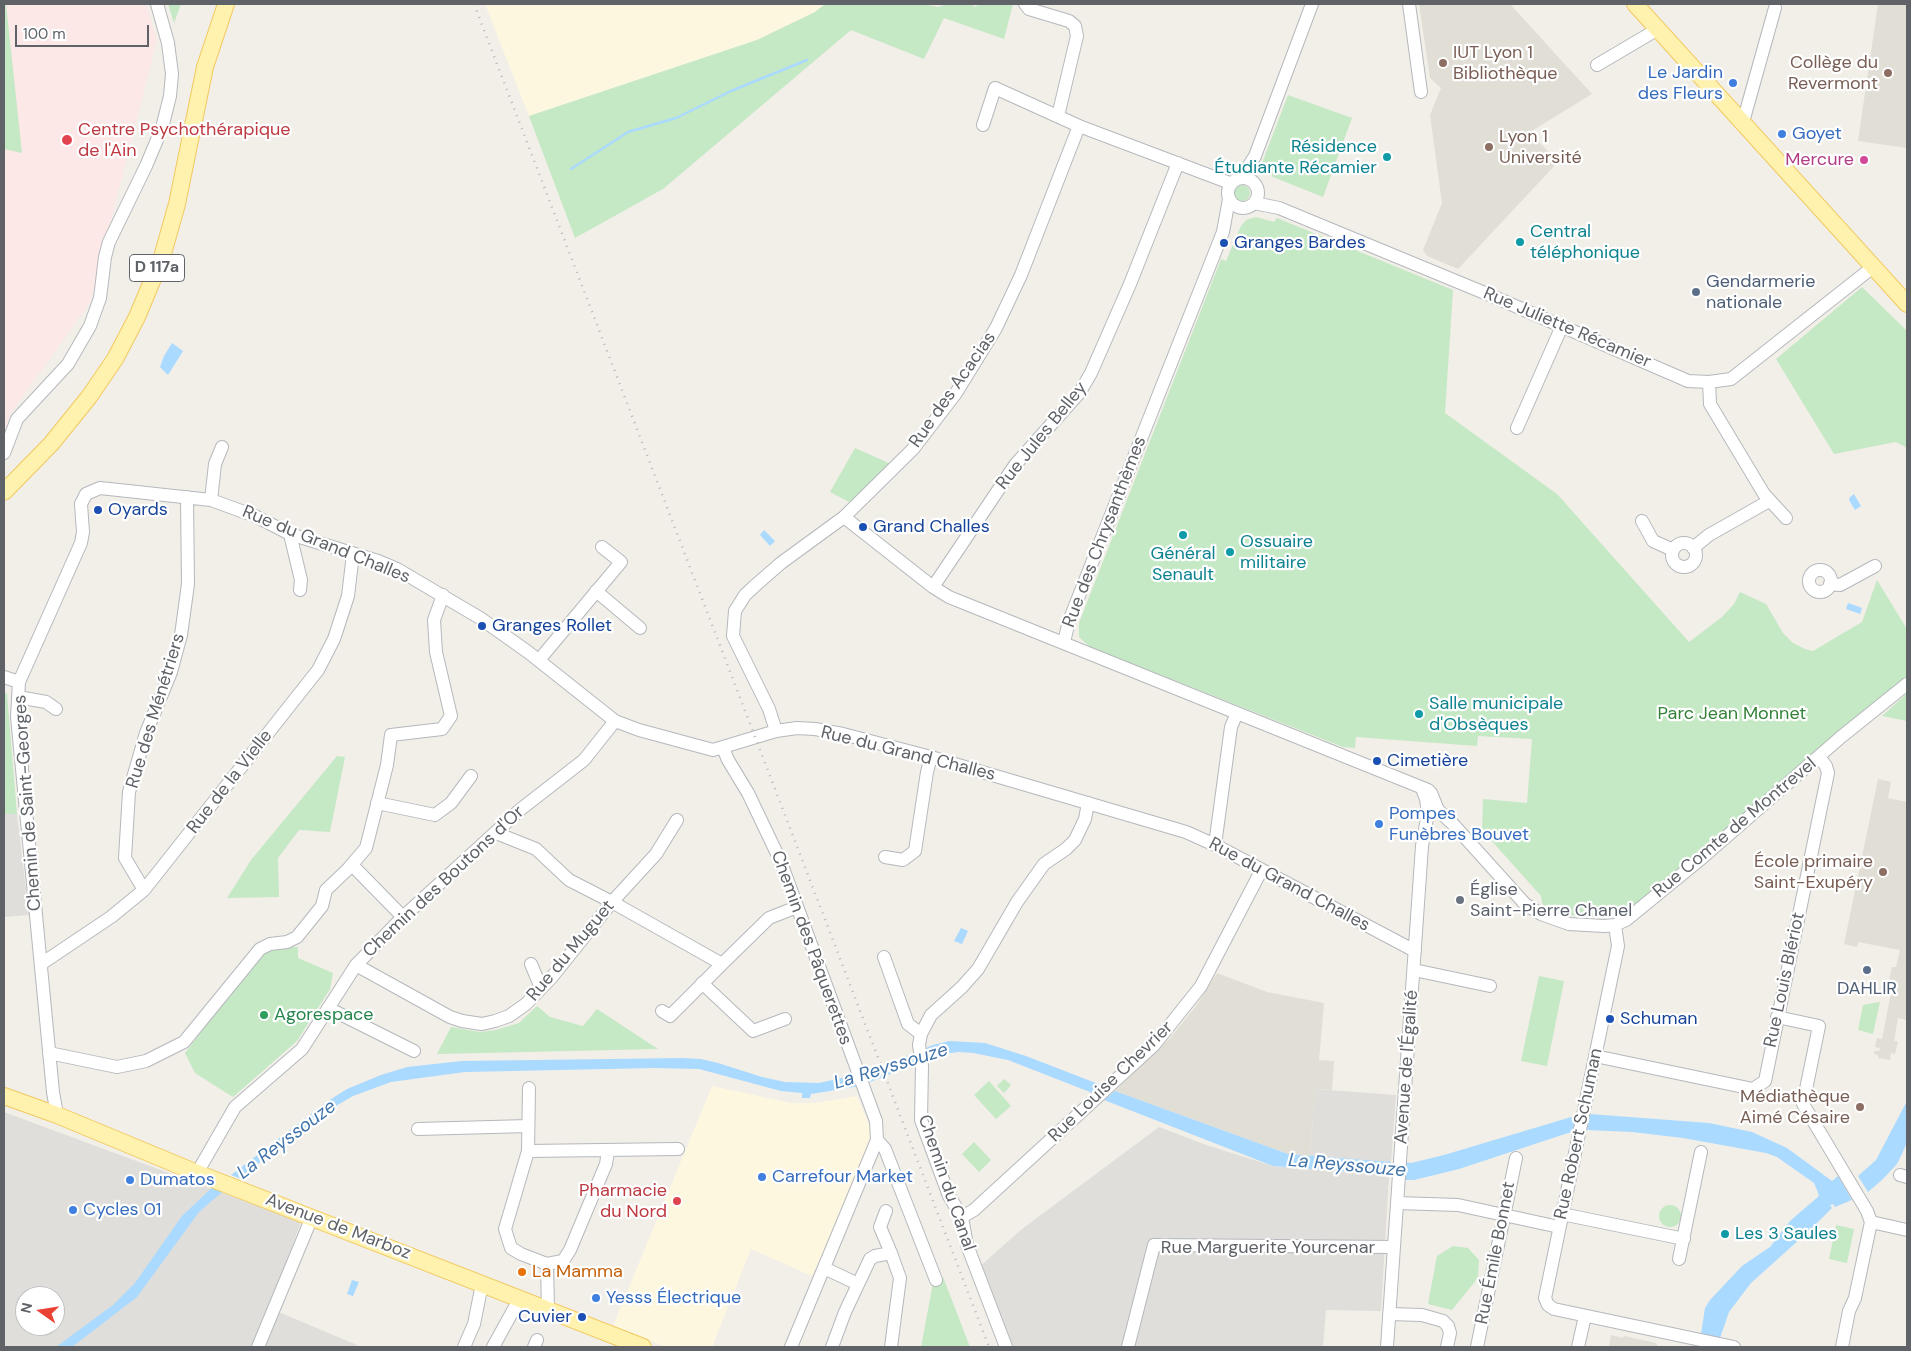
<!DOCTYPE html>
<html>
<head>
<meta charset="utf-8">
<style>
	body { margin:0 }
	#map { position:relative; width:1911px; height:1351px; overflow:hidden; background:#f1efe8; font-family:"DM Sans",sans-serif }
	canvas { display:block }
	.frame { position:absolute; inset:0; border:5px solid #5f6368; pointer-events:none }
	.north { position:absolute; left:15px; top:1286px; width:50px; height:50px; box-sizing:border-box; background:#fff; border:1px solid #bfc1c3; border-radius:50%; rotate:283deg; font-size:14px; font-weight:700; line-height:20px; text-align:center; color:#5f6368 }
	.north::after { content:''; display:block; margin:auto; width:18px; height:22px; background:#ea4335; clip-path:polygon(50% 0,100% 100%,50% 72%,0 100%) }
	.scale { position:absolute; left:15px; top:25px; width:134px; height:22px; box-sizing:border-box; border:2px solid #5f6368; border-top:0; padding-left:6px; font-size:15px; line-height:18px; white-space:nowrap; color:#5f6368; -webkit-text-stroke:4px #fff; paint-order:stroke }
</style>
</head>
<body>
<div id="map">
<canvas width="1911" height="1351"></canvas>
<div class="frame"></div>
<div class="north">N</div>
<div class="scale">100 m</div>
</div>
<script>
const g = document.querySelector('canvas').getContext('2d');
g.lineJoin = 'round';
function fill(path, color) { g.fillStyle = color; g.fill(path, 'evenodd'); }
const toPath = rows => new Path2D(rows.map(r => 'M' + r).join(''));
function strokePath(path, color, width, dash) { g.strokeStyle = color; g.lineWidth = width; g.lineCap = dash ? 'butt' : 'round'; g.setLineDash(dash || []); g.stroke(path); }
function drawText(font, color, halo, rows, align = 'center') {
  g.font = font + ' "DM Sans",sans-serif'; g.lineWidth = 4.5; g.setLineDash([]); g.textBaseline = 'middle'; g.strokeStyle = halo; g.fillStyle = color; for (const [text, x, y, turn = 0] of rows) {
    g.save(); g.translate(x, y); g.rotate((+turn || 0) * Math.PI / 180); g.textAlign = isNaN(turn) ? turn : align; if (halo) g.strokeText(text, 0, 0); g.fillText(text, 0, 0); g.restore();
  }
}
fill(toPath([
	[485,4,825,4,815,12,757,40,529,116],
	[712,1086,791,1103,816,1103,857,1096,870,1127,871,1147,812,1276,751,1249,714,1342,713,1347,666,1347,613,1326]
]), '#fef7e0');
fill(toPath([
	[4,814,17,814,29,915,4,917],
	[1315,1089,1396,1095,1391,1162,1310,1156],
	[4,1112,301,1222,269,1308,357,1345,356,1347,4,1347],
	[25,1296,55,1296,55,1326,25,1326],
	[1159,1127,1206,1145,1273,1166,1389,1175,1381,1311,1326,1310,1323,1347,1011,1347,979,1267,1022,1229]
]), '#e0deda');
fill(toPath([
	[1419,4,1510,4,1592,94,1530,132,1558,162,1458,269,1427,256,1423,250,1442,203,1430,115,1441,88,1430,78],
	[1878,4,1907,4,1907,148,1858,141],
	[1878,779,1891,782,1888,798,1907,802,1907,1020,1898,1018,1894,1041,1898,1042,1895,1054,1891,1053,1890,1060,1878,1058,1878,1055,1874,1054,1874,1051,1879,1051,1880,1048,1875,1047,1877,1038,1882,1039,1891,993,1886,992,1889,980,1892,967,1896,967,1900,950,1858,942,1857,947,1844,944],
	[1217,973,1267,992,1324,1003,1319,1060,1334,1061,1332,1090,1315,1089,1310,1156,1288,1154,1115,1091,1170,1038,1196,1006],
	[1611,1335,1623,1338,1624,1336,1656,1343,1658,1347,1609,1347]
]), '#e1ded6');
fill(toPath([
	[4,4,146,4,157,40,90,303,10,414,4,434]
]), '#fce8e6');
fill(toPath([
	[4,4,6,4,22,153,4,149],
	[168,4,181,4,174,23],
	[825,4,922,4,938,7,949,4,973,4,974,7,981,4,1013,4,1004,39,944,18,924,59,851,30,663,189,575,238,529,116,757,40,815,12],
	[1288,95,1352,118,1323,197,1273,177,1262,163],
	'1234 193a8 8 0 1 1 16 0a8 8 0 1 1-16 0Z',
	[1256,217,1274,222,1277,218,1453,290,1445,413,1557,494,1689,642,1722,617,1734,604,1740,592,1766,604,1783,633,1793,643,1805,649,1813,651,1862,622,1877,580,1907,629,1907,676,1684,865,1631,908,1610,915,1589,917,1560,914,1543,907,1541,896,1482,830,1483,799,1527,803,1532,739,1478,736,1477,746,1356,737,1355,748,1343,747,1090,647,1079,637,1079,623,1221,259,1226,261,1241,226,1246,220],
	[1862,287,1907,331,1907,448,1896,442,1834,454,1776,359],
	[855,448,891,464,853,504,830,492],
	[4,692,7,694,17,814,4,814],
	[1907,694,1907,721,1882,716,1905,695],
	[337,756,345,757,330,832,299,830,278,858,279,897,227,898,251,860],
	[278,947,298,947,298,958,333,973,330,989,297,1041,233,1097,195,1073,185,1053,260,956],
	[1539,976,1564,981,1547,1066,1521,1061],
	[1880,1002,1873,1034,1858,1030,1863,1005],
	[537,1006,550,1017,583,1026,597,1009,658,1049,437,1054,451,1027,480,1032,496,1030,519,1023],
	[1004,1079,1011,1085,1004,1093,997,1086],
	[989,1081,1011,1106,996,1119,974,1095],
	[974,1142,991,1160,979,1172,962,1154],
	'1659 1216a11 11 0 1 1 22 0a11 11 0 1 1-22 0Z',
	[1836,1225,1854,1229,1847,1263,1829,1259],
	[1453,1246,1468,1248,1479,1260,1478,1278,1452,1310,1428,1304,1437,1256],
	[943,1277,970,1347,921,1347,933,1283]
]), '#c5e8c5');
fill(toPath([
	[172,343,183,351,168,375,160,367,164,356],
	[1854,494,1861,506,1855,510,1849,500,1850,497],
	[764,530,775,541,770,546,760,535],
	[1848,603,1862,608,1860,614,1846,609],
	[961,928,968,931,962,944,954,941],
	[949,1041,985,1043,1026,1056,1101,1085,1095,1094,1008,1060,973,1053,959,1052,943,1054,930,1058,860,1086,811,1094,810,1098,802,1098,802,1093,781,1091,699,1069,655,1068,465,1072,391,1082,353,1096,334,1107,239,1178,231,1175,328,1101,347,1089,381,1075,407,1067,462,1061,682,1058,701,1059,718,1063,762,1077,785,1082,819,1083,868,1072,933,1045],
	[1115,1091,1288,1154,1391,1162,1389,1175,1273,1166,1104,1100],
	[1907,1101,1907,1142,1902,1154,1897,1164,1883,1179,1868,1192,1858,1176,1876,1160],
	[1590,1114,1709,1123,1752,1132,1787,1148,1832,1181,1838,1176,1852,1200,1835,1207,1833,1204,1830,1205,1832,1208,1810,1230,1751,1283,1729,1312,1720,1338,1701,1334,1705,1308,1710,1300,1742,1266,1770,1247,1790,1221,1819,1196,1817,1190,1814,1183,1777,1157,1766,1153,1683,1138,1632,1132,1587,1130],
	[1578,1115,1575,1132,1568,1133,1459,1169,1414,1180,1404,1180,1406,1162,1411,1163,1444,1155],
	[216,1184,228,1187,199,1212,137,1297,72,1347,56,1347,113,1305,135,1283,182,1216],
	[352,1280,359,1282,353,1296,347,1294]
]), '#aadaff');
strokePath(toPath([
	[571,169,628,132,676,118,731,91,807,60]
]), '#aadaff', 2.5);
const minor = toPath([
	[1025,4,1029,9,1069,21,1075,26,1077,36,1058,116],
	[1409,4,1421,92],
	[1597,65,1658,29],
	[1743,122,1775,8],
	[983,125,995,88,1079,126,1230,183],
	'1228 193a15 15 0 1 1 30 0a15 15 0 1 1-30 0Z',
	[1241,178,1255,156,1312,4],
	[1254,203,1279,208,1492,296,1688,381,1709,382,1731,379,1873,267],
	[1709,382,1710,404,1764,494,1786,518],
	[1517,428,1562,326],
	[4,453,17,419,68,364,90,326,100,298,105,257,109,242,146,166,162,128,170,96,172,74,168,43,157,4],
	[211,500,215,464,222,447],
	[844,517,933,587,949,597,1428,790,1431,793,1438,810,1452,823,1525,904,1541,914,1569,924,1604,926,1615,925,1626,920,1703,857,1841,737,1907,684],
	[1642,521,1653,541,1673,550],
	[290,534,301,580,300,590],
	'1672 555a12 12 0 1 1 24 0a12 12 0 1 1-24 0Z',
	[1693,548,1709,535,1769,501],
	'1809 581a11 11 0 1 1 22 0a11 11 0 1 1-22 0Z',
	[1830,584,1840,585,1875,566],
	[933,587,1015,465,1080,392,1091,373,1130,284,1178,163],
	[596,591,640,628],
	[1064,642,1069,621,1223,232,1229,199],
	[539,660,621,562,602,547],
	[4,677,19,682],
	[18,697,46,702,56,709],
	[776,731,769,709,733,636,735,611,745,595,758,583,781,563,844,517,913,449,956,393,996,328,1021,275,1079,126],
	[723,748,728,760,748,793,780,860,876,1121,877,1140,791,1347],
	[377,803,435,815,451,803,471,776],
	[496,833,536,849,569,880,612,902,722,964,769,918,797,907],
	[1215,845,1231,727,1237,713],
	[885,857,903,860,915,851,927,772,931,757],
	[352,865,403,917],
	[144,890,125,858,129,792,146,733,171,672,181,635,188,584,187,497],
	[1615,925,1618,946,1545,1298,1548,1305,1554,1309,1734,1347],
	[884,957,908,1024,921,1034],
	[41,964,111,917,144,890,318,670,334,639,348,596,353,554],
	[531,964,541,988],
	[356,965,450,1017,462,1021,482,1024,495,1021,509,1016,526,1004,552,977,612,902,656,854,677,820],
	[1414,970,1490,986],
	[702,983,753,1031,785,1019],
	[328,1008,414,1051],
	[662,1011,670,1016,722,964],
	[1777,1017,1819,1026,1803,1104,1867,1211,1871,1222],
	[49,1053,117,1067,146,1061,184,1042,260,949,270,944,287,942,297,937,322,906,326,890,348,869,366,848,387,765,391,735,442,729,451,716,436,652,434,620,443,595],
	[1595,1056,1753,1089,1765,1081,1828,773,1826,766,1819,757],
	[529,1088,528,1151,505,1229,511,1248,521,1254,547,1264],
	[57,1115,53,1092,17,717,19,682,81,543,83,532,81,504,86,494,100,488,211,500,255,516,290,534,378,561,397,569,480,618,528,652,615,721,639,730,713,750,776,731,797,728,815,729,843,734,931,757,1186,832,1215,845,1415,951],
	[418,1129,528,1126],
	[877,1140,885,1149,936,1280],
	[528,1151,678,1149],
	[197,1173,235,1107,302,1049,356,965,403,917,521,809,584,760,615,721],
	[1900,1175,1907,1177],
	[1397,1203,1458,1205,1559,1227],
	[886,1211,880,1227,891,1253],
	[1562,1214,1684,1239],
	[962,1217,974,1210,1154,1045,1201,986,1261,871],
	[1871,1222,1907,1230],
	[1679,1259,1701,1152],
	[824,1268,858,1284],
	[548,1310,547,1264,563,1261,570,1250,606,1164,608,1151],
	[1389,1314,1422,1315,1443,1321,1448,1326,1450,1333,1447,1347],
	[258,1347,312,1217],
	[464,1347,474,1324,482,1284],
	[493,1347,520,1298],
	[534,1347,537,1340],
	[832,1347,845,1312,870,1259,875,1256,891,1253,900,1278,891,1347],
	[1006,1347,967,1245,962,1217,949,1196,921,1120,922,1066,919,1045,921,1034,931,1015,962,987,978,969,1017,902,1044,864,1066,849,1075,840,1085,819,1088,803],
	[1128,1347,1154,1245,1394,1247],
	[1387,1347,1422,846,1428,813,1426,799,1423,791],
	[1477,1347,1516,1158],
	[1578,1347,1585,1316],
	[1842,1347,1849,1311,1855,1298,1871,1222]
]);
const major = toPath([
	[1635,4,1907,304],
	[4,492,51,444,89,397,115,359,137,317,162,257,177,204,205,67,226,4],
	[4,1096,57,1115,197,1173,643,1347]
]);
strokePath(minor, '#b5b8bc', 14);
strokePath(major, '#f2c960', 18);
strokePath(minor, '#fff', 12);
strokePath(major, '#fff2af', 16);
strokePath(toPath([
	[474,4,989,1347]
]), '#b6b7b8', 2.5, [1, 6]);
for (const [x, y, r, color] of [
	[1443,63,5,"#8d6e63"],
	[1888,73,5,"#8d6e63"],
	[1733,83,5,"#3f7fe0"],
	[1782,134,5,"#3f7fe0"],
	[67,140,6,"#e0444e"],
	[1489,147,5,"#8d6e63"],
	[1387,157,5,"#0f9aa8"],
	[1864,160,5,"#d1479c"],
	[1520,242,5,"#0f9aa8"],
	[1224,243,5,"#1a4fb4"],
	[1696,292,5,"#5c6f8a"],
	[98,510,5,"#1a4fb4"],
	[863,527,5,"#1a4fb4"],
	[1183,535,5,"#0f9aa8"],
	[1230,552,5,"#0f9aa8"],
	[482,626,5,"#1a4fb4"],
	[1419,714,5,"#0f9aa8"],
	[1377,761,5,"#1a4fb4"],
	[1379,824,5,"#3f7fe0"],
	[1883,872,5,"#8d6e63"],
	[1460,900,5,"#6b7280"],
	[1867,970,5,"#5c6f8a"],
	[264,1015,5,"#2e9e5b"],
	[1610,1019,5,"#1a4fb4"],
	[1860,1107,5,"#8d6e63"],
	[762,1177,5,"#3f7fe0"],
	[130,1180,5,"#3f7fe0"],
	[677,1201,5,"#e0444e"],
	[73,1210,5,"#3f7fe0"],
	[1725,1234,5,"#0f9aa8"],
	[522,1272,5,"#e8710a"],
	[596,1298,5,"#3f7fe0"],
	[582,1317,5,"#1a4fb4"]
]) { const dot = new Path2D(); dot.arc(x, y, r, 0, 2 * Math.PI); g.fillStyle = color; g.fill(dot); strokePath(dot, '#fff', 2); }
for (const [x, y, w] of [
	[157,268,55]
]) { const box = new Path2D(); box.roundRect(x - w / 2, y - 13.5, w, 27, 4); g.fillStyle = '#fff'; g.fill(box); strokePath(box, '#5f6368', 1); }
drawText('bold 16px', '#5f6368', null, [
	["D 117a",157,268]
]);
drawText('18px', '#785e54', '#fff', [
	["IUT Lyon 1",1453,53,"left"],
	["Bibliothèque",1453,74,"left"],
	["Collège du",1878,63],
	["Revermont",1878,84],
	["Lyon 1",1499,137,"left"],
	["Université",1499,158,"left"],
	["École primaire",1873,862],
	["Saint-Exupéry",1873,883],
	["Médiathèque",1850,1097],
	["Aimé Césaire",1850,1118]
], 'right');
drawText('18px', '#366cbe', '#fff', [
	["Le Jardin",1723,73,"right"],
	["des Fleurs",1723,94,"right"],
	["Goyet",1792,134],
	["Pompes",1389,814],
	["Funèbres Bouvet",1389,835],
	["Carrefour Market",772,1177],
	["Dumatos",140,1180],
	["Cycles 01",83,1210],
	["Yesss Électrique",606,1298]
], 'left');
drawText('18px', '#be3a42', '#fff', [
	["Centre Psychothérapique",78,130],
	["de l'Ain",78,151],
	["Pharmacie",667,1191,"right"],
	["du Nord",667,1212,"right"]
], 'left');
drawText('18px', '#0d838f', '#fff', [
	["Résidence",1377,147,"right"],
	["Étudiante Récamier",1377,168,"right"],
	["Central",1530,232],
	["téléphonique",1530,253],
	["Ossuaire",1240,542],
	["militaire",1240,563],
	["Général",1183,554,"center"],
	["Senault",1183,575,"center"],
	["Salle municipale",1429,704],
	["d'Obsèques",1429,725],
	["Les 3 Saules",1735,1234]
], 'left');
drawText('18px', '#b23c85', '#fff', [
	["Mercure",1854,160]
], 'right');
drawText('18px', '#164399', '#fff', [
	["Granges Bardes",1234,243],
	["Oyards",108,510],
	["Grand Challes",873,527],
	["Granges Rollet",492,626],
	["Cimetière",1387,761],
	["Schuman",1620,1019],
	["Cuvier",572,1317,"right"]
], 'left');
drawText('18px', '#4e5e75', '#fff', [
	["Gendarmerie",1706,282],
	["nationale",1706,303],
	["DAHLIR",1867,989,"center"]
], 'left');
drawText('18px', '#5f6368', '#fff', [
	["Rue Juliette Récamier",1567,328,23],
	["Rue des Acacias",953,390,-55],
	["Rue Jules Belley",1042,436,-51],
	["Rue des Chrysanthèmes",1105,532,-69],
	["Rue du Grand Challes",326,545,22],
	["Rue des Ménétriers",156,711,-73],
	["Rue du Grand Challes",908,754,14],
	["Rue de la Vielle",230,782,-52],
	["Chemin de Saint-Georges",28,803,-94],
	["Rue Comte de Montrevel",1735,828,-40],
	["Chemin des Boutons d'Or",444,882,-43],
	["Rue du Grand Challes",1289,885,28],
	["Chemin des Pâquerettes",811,948,70],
	["Rue du Muguet",571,951,-50],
	["Rue Louis Blériot",1785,980,-78],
	["Avenue de l'Égalité",1407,1067,-86],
	["Rue Louise Chevrier",1111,1082,-44],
	["Rue Robert Schuman",1579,1134,-78],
	["Chemin du Canal",946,1183,71],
	["Avenue de Marboz",338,1227,21],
	["Rue Marguerite Yourcenar",1268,1248],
	["Rue Émile Bonnet",1496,1253,-79]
]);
drawText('18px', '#348238', '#fff', [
	["Parc Jean Monnet",1732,714]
]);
drawText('18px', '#5b616d', '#fff', [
	["Église",1470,890],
	["Saint-Pierre Chanel",1470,911]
], 'left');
drawText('18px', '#27864d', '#fff', [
	["Agorespace",274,1015]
], 'left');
drawText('18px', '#c56008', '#fff', [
	["La Mamma",532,1272]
], 'left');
drawText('italic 19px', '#4174aa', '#fff', [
	["La Reyssouze",891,1067,-17],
	["La Reyssouze",287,1140,-37],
	["La Reyssouze",1347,1166,5]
]);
</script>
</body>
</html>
